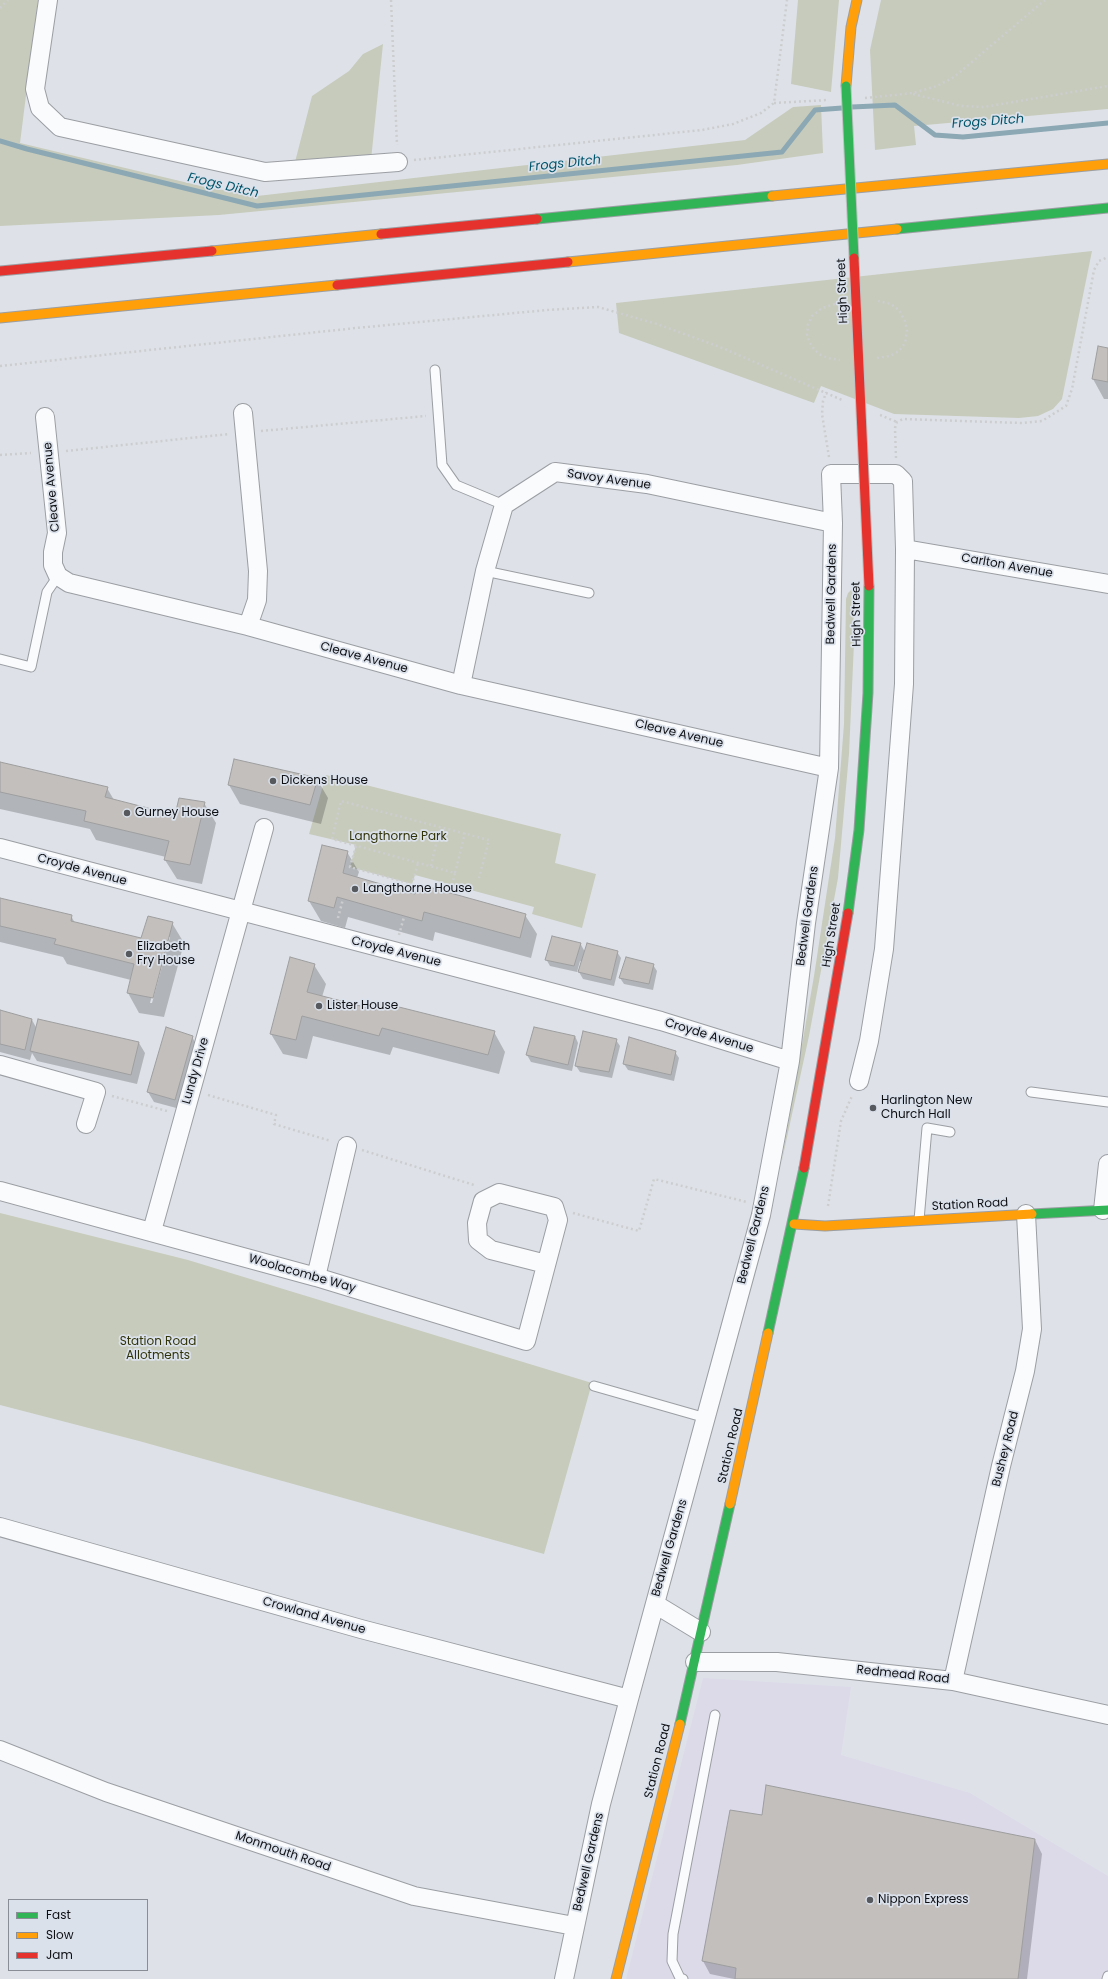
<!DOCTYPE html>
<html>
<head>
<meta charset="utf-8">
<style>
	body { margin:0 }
	#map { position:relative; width:1108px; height:1979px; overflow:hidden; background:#dee2e8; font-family:Poppins,sans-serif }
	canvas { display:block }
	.legend { position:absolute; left:8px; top:1899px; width:140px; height:72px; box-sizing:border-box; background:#dbe1eb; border:1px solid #898d95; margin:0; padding:5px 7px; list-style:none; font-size:12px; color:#0d0f13 }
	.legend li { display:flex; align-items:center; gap:8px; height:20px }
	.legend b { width:20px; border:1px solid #898d95 }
</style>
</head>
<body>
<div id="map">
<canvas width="1108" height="1979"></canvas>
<ul class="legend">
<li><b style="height:5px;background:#30b455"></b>Fast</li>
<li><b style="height:5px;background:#ff9f0a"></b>Slow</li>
<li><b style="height:5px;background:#e5322d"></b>Jam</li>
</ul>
</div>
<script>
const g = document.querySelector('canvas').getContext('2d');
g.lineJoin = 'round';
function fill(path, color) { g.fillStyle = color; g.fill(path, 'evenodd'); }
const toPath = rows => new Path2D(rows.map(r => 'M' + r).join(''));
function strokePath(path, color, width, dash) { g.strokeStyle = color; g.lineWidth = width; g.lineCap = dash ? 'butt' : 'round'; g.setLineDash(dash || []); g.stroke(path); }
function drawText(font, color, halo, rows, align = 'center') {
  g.font = font + ' Poppins,sans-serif'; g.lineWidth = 3.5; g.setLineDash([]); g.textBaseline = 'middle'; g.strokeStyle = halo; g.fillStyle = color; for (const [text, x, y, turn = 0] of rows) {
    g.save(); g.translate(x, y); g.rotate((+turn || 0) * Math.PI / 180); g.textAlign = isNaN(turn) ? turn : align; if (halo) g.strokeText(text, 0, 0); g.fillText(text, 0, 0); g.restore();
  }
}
fill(toPath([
	[703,1678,851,1687,841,1755,970,1793,1108,1876,1108,1979,626,1979]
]), '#dcdae9');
fill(toPath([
	[0,0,38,0,20,143,201,186,257,196,745,140,793,107,821,105,823,153,737,165,219,215,0,226],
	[798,0,839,0,831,92,791,84],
	[881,0,1108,0,1108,109,914,126,916,145,875,150,870,50],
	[383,44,371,160,295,162,312,96,349,71,363,54],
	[1092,251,1062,399,1053,409,1038,416,1019,418,894,414,821,386,814,403,619,333,616,303],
	[853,588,854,643,849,754,838,878,809,1036,781,1165,814,976,835,838,844,724,846,599,848,593],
	[326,775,561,834,555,863,596,874,582,928,532,914,534,907,452,885,415,875,412,884,350,867,356,845,309,834],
	[0,1213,188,1260,592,1383,544,1554,139,1441,0,1405]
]), '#c7cbbc');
fill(toPath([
	[1108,349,1108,399,1104,399,1093,379],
	[0,763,107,788,114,800,176,817,204,803,216,823,202,884,177,879,165,860,166,857,96,840,90,829,0,809],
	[317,779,328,798,321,824,240,804,229,785],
	[347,852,359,872,357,878,416,895,525,915,537,934,531,958,435,932,433,941,348,917,345,928,321,921,309,901],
	[0,899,71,916,75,923,141,939,172,923,184,943,164,1017,139,1013,128,993,131,980,67,964,63,957,0,942],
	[168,937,170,937,152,1003,150,1003],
	[580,943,585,952,617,952,621,958,614,986,583,979,579,972,582,962,580,961,577,972,550,966,546,959],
	[314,965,326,984,322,997,377,1011,494,1032,505,1052,499,1074,393,1047,390,1055,313,1036,307,1059,283,1054,271,1034],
	[653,965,657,971,653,990,624,984,620,978],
	[0,1011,32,1020,37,1029,39,1020,139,1043,145,1053,137,1084,37,1061,32,1053,30,1060,0,1052],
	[575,1036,578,1043,572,1071,531,1062,527,1055],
	[192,1037,198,1047,180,1109,154,1102,148,1092],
	[616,1040,620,1046,612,1078,580,1072,576,1066],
	[675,1052,679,1058,674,1081,628,1070,624,1064],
	[762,1816,1035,1840,1042,1854,1027,1979,734,1979,710,1974,703,1961]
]), '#0003');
strokePath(toPath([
	[852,107,895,105,935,135,963,137,1108,123],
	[0,141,27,149,257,206,782,152,815,110,842,108]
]), '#8ba8b4', 5);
const building = toPath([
	[1098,346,1108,348,1108,382,1092,379,1098,346],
	[234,759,318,778,310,805,228,785,234,759],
	[0,762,108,787,105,797,175,815,179,798,205,802,190,865,164,860,169,841,84,821,86,811,0,792,0,762],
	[322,845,348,851,343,873,415,894,418,884,526,914,520,938,424,912,422,921,337,897,334,908,308,901,322,845],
	[0,898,72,915,71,921,141,938,148,916,173,922,153,998,127,993,134,964,54,944,56,939,0,926,0,898],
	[552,936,581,943,574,966,545,960,552,936],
	[587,943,618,951,611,980,578,972,587,943],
	[290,957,315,964,307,992,376,1010,379,1002,495,1031,488,1055,382,1028,379,1036,302,1016,296,1040,270,1034,290,957],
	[626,957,654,964,649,984,619,978,626,957],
	[0,1010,32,1019,25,1050,0,1044,0,1010],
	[38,1019,139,1042,131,1075,30,1051,38,1019],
	[166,1027,193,1036,175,1100,147,1092,166,1027],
	[534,1027,575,1036,568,1065,526,1055,534,1027],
	[583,1031,617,1039,609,1072,575,1066,583,1031],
	[629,1037,676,1051,671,1075,623,1064,629,1037],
	[766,1785,1035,1839,1018,1979,735,1979,736,1968,702,1961,730,1810,762,1815,766,1785]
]);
fill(building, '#c2bfbd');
strokePath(building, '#9e9e9f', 1);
const lane = toPath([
	[435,370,442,465,456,485,504,505],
	[485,571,589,593],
	[0,659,31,667,47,592,58,576],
	[1031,1092,1108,1102],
	[919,1220,927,1128,950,1132],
	[594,1386,706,1418],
	[683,1979,680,1978,672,1961,673,1934,715,1715],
	[1107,1979,1108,1976]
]);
const street = toPath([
	[48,0,35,89,40,108,60,127,265,172,398,162],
	[243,413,258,571,257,600,248,626],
	[45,417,57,533,53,552,53,565,58,576,69,583,248,626,461,685,829,768],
	[905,549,1108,584],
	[461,685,485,571,504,505,555,472,647,484,833,523],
	[0,848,661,1021,790,1061],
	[0,1065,96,1092,86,1124],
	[0,1191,316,1277,526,1341,558,1220,554,1207,499,1193,483,1201,477,1223,478,1240,491,1250,546,1264],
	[1103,1210,1108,1164],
	[152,1231,264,828],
	[316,1277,347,1146],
	[0,1527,361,1629,629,1699],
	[655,1604,701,1632],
	[695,1662,777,1662,953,1681,1108,1715],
	[953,1681,1001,1466,1025,1371,1032,1329,1026,1214],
	[0,1750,106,1792,414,1896,574,1926],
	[564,1979,601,1804,629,1699,761,1215,790,1061,806,923,829,768,833,523,831,474,896,474,903,481,905,549,904,684,884,949,869,1041,859,1081]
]);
const fast = toPath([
	[537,219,772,196],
	[897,229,1108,208],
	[848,913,859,830,868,693,869,586],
	[1032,1214,1108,1210],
	[768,1333,804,1168],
	[680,1724,730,1504]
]);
const slow = toPath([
	[846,86,851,27,857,0],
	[772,196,1108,164],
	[212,251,381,234],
	[568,262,897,229],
	[0,318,337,285],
	[794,1224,825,1226,1032,1214],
	[730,1504,768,1333],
	[616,1979,680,1724]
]);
const jam = toPath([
	[381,234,537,219],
	[0,271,212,251],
	[337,285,568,262],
	[804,1168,848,913]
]);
strokePath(lane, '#9b9ea3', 11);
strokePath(street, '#9b9ea3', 20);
strokePath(fast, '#9b9ea3', 11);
strokePath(slow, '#9b9ea3', 11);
strokePath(jam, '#9b9ea3', 11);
strokePath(toPath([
	[391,0,397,145],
	[0,8,8,0],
	[913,94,961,106,984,107,1108,86],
	[865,98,913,93,937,86,954,77,1045,0],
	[774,103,828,100],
	[414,160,702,130,733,124,761,113,774,103,787,0],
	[835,304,822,308,812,316,808,325,807,336,812,347,819,354,828,358,840,360],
	[877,358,890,356,899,351,905,343,907,331,905,321,899,310,891,304,878,301],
	[0,366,356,328,547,310,598,307,657,324,720,347,826,393],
	[880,415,897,422],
	[261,431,426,416],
	[66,451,229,434],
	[0,455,31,453],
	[829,457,822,414,823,401,826,393,842,400],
	[896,458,895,428,897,422,903,419,1023,423,1042,421,1066,406,1072,389,1094,270,1099,261,1108,257],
	[356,846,350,867,412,884,418,863],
	[431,866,440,827],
	[455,873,465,833],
	[452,885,455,873,332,839,341,801,489,840,479,878],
	[338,918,343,899],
	[399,935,404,917],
	[208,1095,276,1115,274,1124,331,1141],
	[112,1096,167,1111],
	[362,1150,474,1185],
	[828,1206,841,1121,852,1096],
	[573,1213,639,1231,654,1179,747,1202]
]), '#cccdce', 2.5, [2, 3]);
strokePath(lane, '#fafbfc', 9);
strokePath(street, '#fafbfc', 18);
strokePath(fast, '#30b455', 9);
strokePath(slow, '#ff9f0a', 9);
strokePath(jam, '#e5322d', 9);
const fastBridge = toPath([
	[846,86,854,258]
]);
const jamBridge = toPath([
	[854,258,869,586]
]);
strokePath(fastBridge, '#bec0c3', 11, []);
strokePath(jamBridge, '#bec0c3', 11, []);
strokePath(fastBridge, '#30b455', 9);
strokePath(jamBridge, '#e5322d', 9);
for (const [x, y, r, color] of [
	[273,781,4,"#56595e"],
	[127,813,4,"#56595e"],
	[355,889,4,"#56595e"],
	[129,954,4,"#56595e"],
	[319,1006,4,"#56595e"],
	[873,1108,4,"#56595e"],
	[870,1900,4,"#56595e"]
]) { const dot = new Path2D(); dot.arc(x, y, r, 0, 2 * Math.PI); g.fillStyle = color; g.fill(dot); strokePath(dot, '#dbe1eb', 1.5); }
drawText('12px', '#0d0f13', '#dbe1eb', [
	["High Street",843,291,-92],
	["Savoy Avenue",609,480,8],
	["Cleave Avenue",52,487,-95],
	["Carlton Avenue",1007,566,10],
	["Bedwell Gardens",832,594,-89],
	["High Street",857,614,-91],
	["Cleave Avenue",364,658,15],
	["Cleave Avenue",679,734,13],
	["Croyde Avenue",82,870,15],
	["Bedwell Gardens",808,916,-82],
	["High Street",832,935,-81],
	["Croyde Avenue",396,952,14],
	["Croyde Avenue",709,1036,17],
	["Lundy Drive",196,1071,-74],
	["Station Road",970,1205,-3],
	["Bedwell Gardens",754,1235,-76],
	["Woolacombe Way",302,1274,16],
	["Station Road",731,1446,-77],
	["Bushey Road",1006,1449,-76],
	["Bedwell Gardens",670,1548,-74],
	["Crowland Avenue",314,1616,16],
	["Redmead Road",903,1675,6],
	["Station Road",658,1761,-76],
	["Monmouth Road",283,1852,19],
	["Bedwell Gardens",589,1862,-77]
]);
drawText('12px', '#0d0f13', '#dbe1eb', [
	["Dickens House",281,781],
	["Gurney House",135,813],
	["Langthorne House",363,889],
	["Elizabeth",137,947],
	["Fry House",137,961],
	["Lister House",327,1006],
	["Harlington New",881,1101],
	["Church Hall",881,1115],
	["Nippon Express",878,1900]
], 'left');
drawText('12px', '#313408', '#dbe1eb', [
	["Langthorne Park",398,837],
	["Station Road",158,1342],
	["Allotments",158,1356]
]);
drawText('italic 13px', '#00546a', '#dbe1eb', [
	["Frogs Ditch",988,122,-4],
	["Frogs Ditch",565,164,-6],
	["Frogs Ditch",223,186,13]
]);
</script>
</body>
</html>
